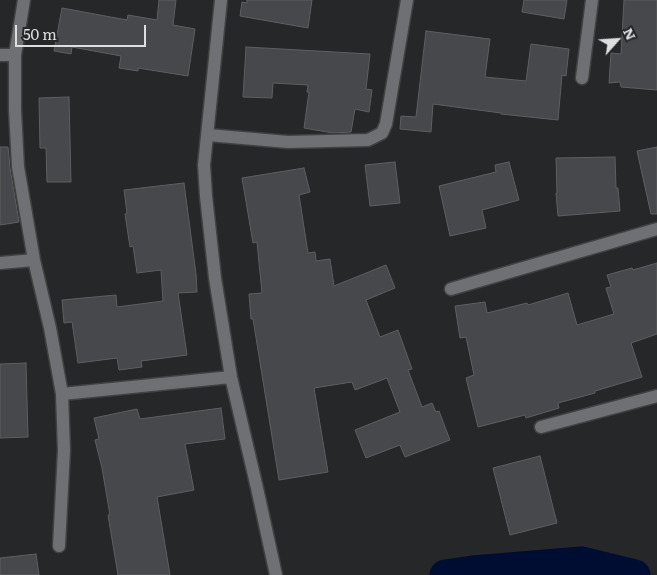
<!DOCTYPE html>
<html>
<head>
<meta charset="utf-8">
<style>
	body { margin:0 }
	#map { position:relative; width:657px; height:575px; overflow:hidden; background:#252729; font-family:Literata,serif }
	canvas { display:block }
	.north { position:absolute; left:592px; top:15px; width:50px; height:50px; -webkit-text-stroke:4px #252729; paint-order:stroke; rotate:64deg; font-size:14px; font-weight:700; line-height:20px; text-align:center; color:#dddedf }
	.north::after { content:''; display:block; margin:auto; width:18px; height:22px; background:#dddedf; clip-path:polygon(50% 0,100% 100%,50% 72%,0 100%) }
	.scale { position:absolute; left:15px; top:25px; width:131px; height:22px; box-sizing:border-box; border:2px solid #dddedf; border-top:0; padding-left:6px; font-size:15px; line-height:18px; white-space:nowrap; color:#dddedf; -webkit-text-stroke:4px #252729; paint-order:stroke }
</style>
</head>
<body>
<div id="map">
<canvas width="657" height="575"></canvas>
<div class="north">N</div>
<div class="scale">50 m</div>
</div>
<script>
const g = document.querySelector('canvas').getContext('2d');
g.lineJoin = 'round';
const toPath = rows => new Path2D(rows.map(r => 'M' + r).join(''));
function strokePath(path, color, width, dash) { g.strokeStyle = color; g.lineWidth = width; g.lineCap = dash ? 'butt' : 'round'; g.setLineDash(dash || []); g.stroke(path); }
function fill(path, color) { g.fillStyle = color; g.fill(path, 'evenodd'); }
strokePath(toPath([
	[445,575,473,571,582,562,635,575]
]), '#000d32', 31);
const building = toPath([
	[159,0,176,0,173,25,195,29,188,76,138,68,138,71,119,68,121,56,72,47,71,54,54,51,62,8,127,20,128,15,157,20,159,0],
	[247,0,312,0,308,28,240,16,242,2,247,3,247,0],
	[524,0,567,0,564,19,522,12,524,0],
	[624,0,657,0,657,90,621,87,620,82,609,83,611,53,621,54,624,0],
	[426,31,490,39,485,77,526,81,531,44,569,49,566,76,562,75,558,120,501,114,501,113,433,104,431,132,400,129,401,116,416,117,426,31],
	[246,47,370,54,366,89,372,90,369,112,355,109,351,132,333,133,304,128,309,92,307,92,308,85,273,83,272,98,243,97,246,47],
	[69,97,71,182,47,182,46,148,40,148,39,98,69,97],
	[0,147,8,147,10,168,19,222,0,225,0,147],
	[657,147,657,214,651,214,637,151,657,147],
	[615,157,616,188,618,188,620,211,558,216,556,193,557,193,556,158,615,157],
	[395,162,400,203,370,206,365,165,395,162],
	[509,162,519,200,482,210,486,228,450,236,439,186,496,172,495,165,509,162],
	[304,168,310,192,299,195,308,253,315,252,316,261,330,259,334,286,386,265,395,288,366,300,380,337,398,330,412,369,408,370,422,407,432,403,436,412,439,411,450,440,405,457,400,445,366,458,355,430,400,412,387,378,355,390,352,382,314,388,328,472,279,480,253,319,251,319,249,294,262,293,257,242,253,243,242,178,304,168],
	[184,183,196,274,197,292,178,293,187,355,141,361,142,367,119,370,117,358,78,363,72,322,64,323,62,300,116,295,117,307,163,301,161,270,137,273,133,246,130,247,125,214,127,213,124,190,184,183],
	[657,263,657,334,631,343,642,377,595,391,595,393,558,403,559,408,526,418,525,415,478,427,466,378,474,375,466,337,460,338,455,306,485,302,487,313,527,303,528,305,568,293,577,325,614,314,606,288,611,287,607,275,632,268,633,270,657,263],
	[26,363,28,437,0,438,0,364,26,363],
	[221,408,225,439,185,444,194,490,157,497,170,575,118,575,108,515,110,515,102,468,95,440,99,439,94,418,137,409,140,419,221,408],
	[540,456,557,523,510,535,493,468,540,456],
	[36,554,39,575,0,575,0,558,36,554]
]);
fill(building, '#47484b');
strokePath(building, '#5d5f61', 1);
const street = toPath([
	[24,0,15,55,15,110,18,167,34,260,50,328,62,394,64,450,59,546],
	[221,0,204,165,206,196,215,278,231,377,257,488,276,575],
	[0,55,15,55],
	[582,78,592,0],
	[208,135,288,142,368,140,382,133,386,124,407,0],
	[0,263,34,260],
	[451,289,657,229],
	[62,394,231,377],
	[541,427,657,396]
]);
strokePath(street, '#404143', 15);
strokePath(street, '#6f7073', 12);
</script>
</body>
</html>
